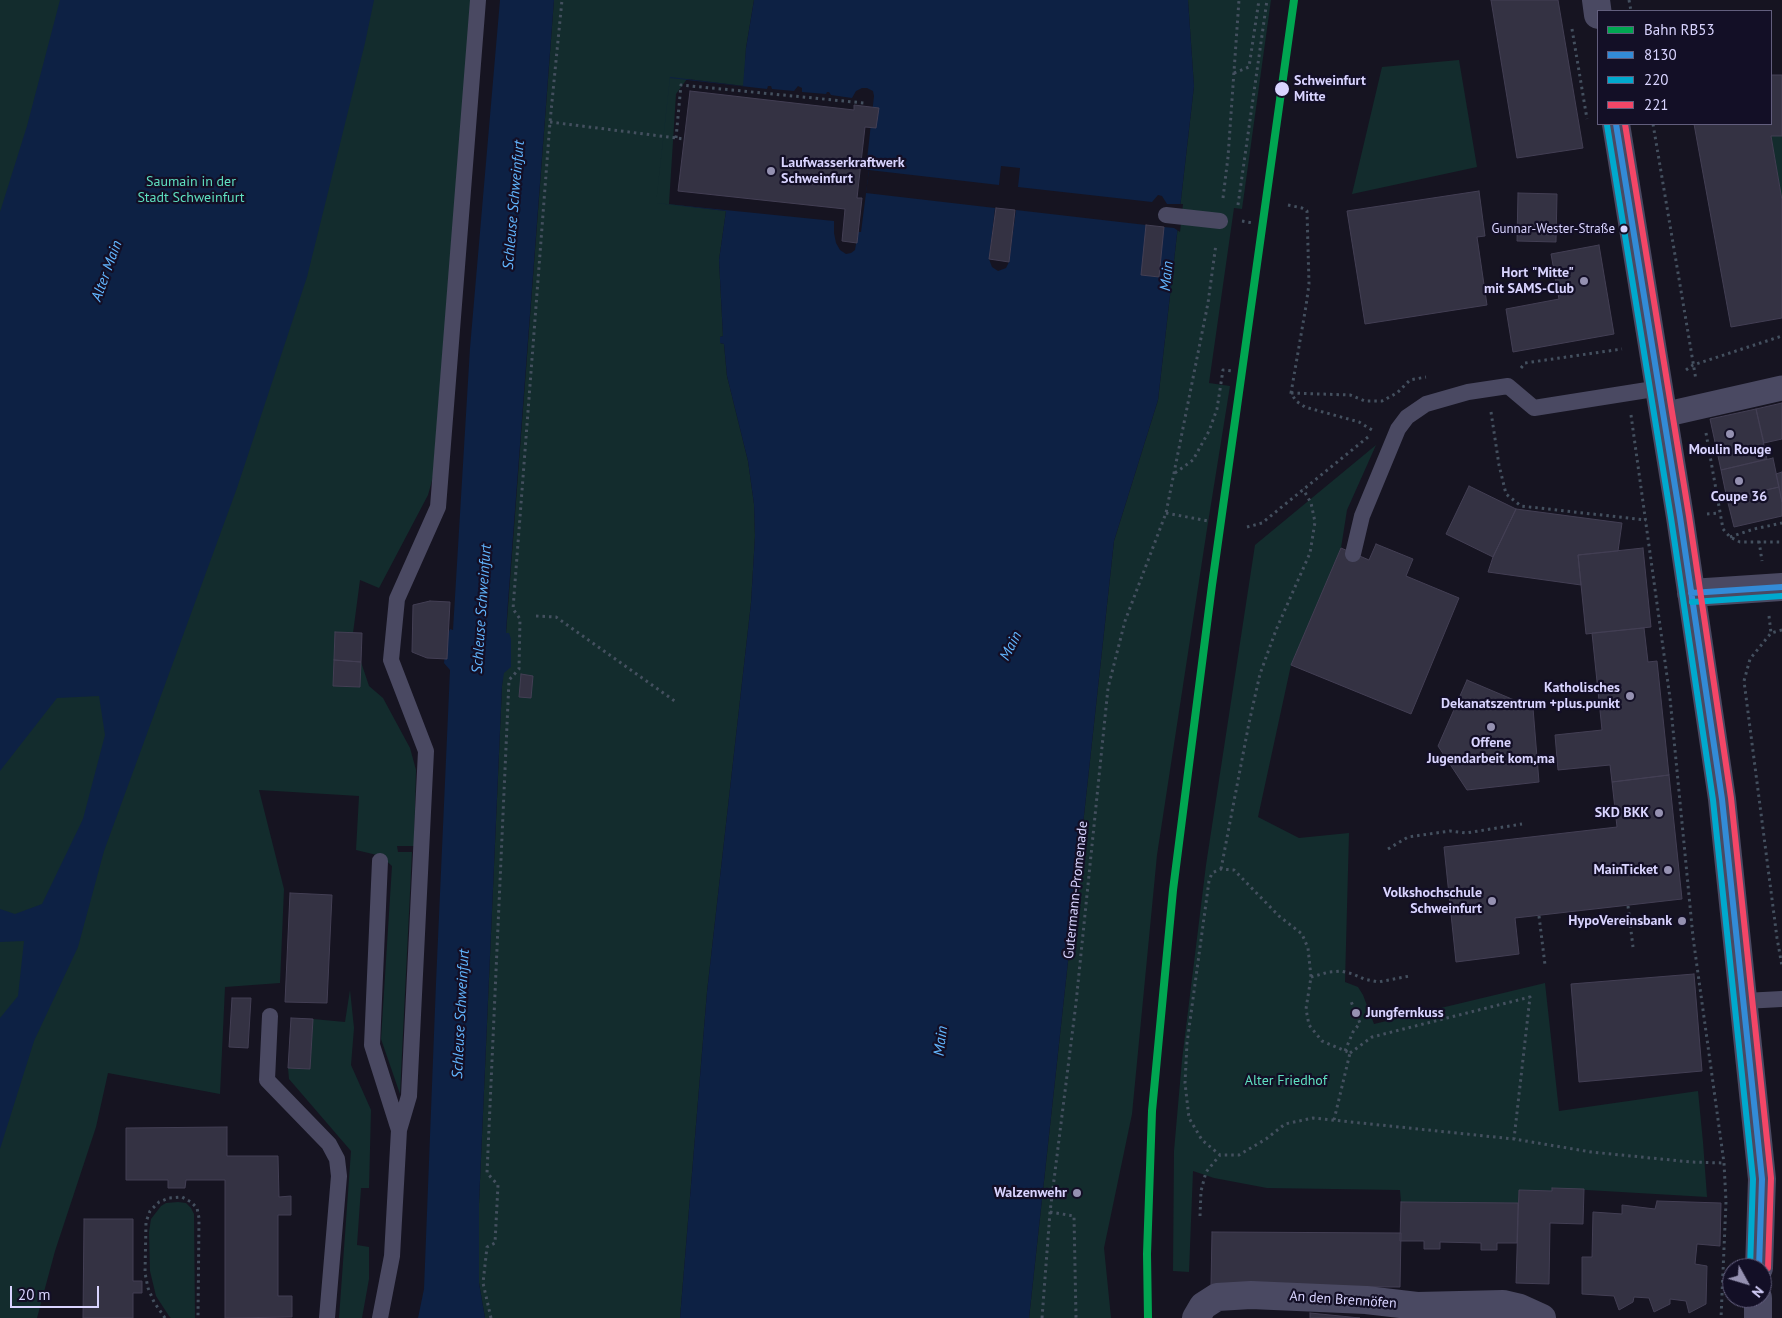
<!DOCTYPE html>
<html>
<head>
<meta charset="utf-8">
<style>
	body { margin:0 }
	#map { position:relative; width:1782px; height:1318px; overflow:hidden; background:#161421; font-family:"PT Sans",sans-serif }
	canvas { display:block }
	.legend { position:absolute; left:1597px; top:10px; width:175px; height:115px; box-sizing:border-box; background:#130f26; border:1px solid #625e7d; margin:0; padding:6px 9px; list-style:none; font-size:15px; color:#d9d4ff }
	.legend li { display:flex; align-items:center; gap:10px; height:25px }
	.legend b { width:25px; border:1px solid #625e7d }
	.north { position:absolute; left:1722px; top:1258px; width:50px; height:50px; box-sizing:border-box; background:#130f26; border:1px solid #625e7d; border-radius:50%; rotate:129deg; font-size:14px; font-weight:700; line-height:20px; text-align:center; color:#d9d4ff }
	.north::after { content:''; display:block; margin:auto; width:18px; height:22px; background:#9591b1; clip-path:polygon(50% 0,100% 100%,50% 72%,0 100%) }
	.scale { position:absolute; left:10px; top:1286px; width:89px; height:22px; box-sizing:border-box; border:2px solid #d9d4ff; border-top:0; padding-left:6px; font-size:15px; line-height:18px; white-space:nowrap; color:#d9d4ff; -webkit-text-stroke:4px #130f26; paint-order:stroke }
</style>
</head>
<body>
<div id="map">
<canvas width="1782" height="1318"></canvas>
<ul class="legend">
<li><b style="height:6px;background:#00a651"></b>Bahn RB53</li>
<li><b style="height:6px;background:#338bd7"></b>8130</li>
<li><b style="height:6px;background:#00a9ce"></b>220</li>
<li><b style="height:6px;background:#f34667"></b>221</li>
</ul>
<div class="north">N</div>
<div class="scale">20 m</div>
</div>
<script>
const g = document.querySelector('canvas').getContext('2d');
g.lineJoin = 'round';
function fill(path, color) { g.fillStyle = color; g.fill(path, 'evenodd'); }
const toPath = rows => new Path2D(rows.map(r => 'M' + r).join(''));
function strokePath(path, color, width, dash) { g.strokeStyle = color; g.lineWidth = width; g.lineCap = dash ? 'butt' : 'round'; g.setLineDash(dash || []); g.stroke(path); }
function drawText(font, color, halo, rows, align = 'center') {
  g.font = font + ' "PT Sans",sans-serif'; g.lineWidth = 4.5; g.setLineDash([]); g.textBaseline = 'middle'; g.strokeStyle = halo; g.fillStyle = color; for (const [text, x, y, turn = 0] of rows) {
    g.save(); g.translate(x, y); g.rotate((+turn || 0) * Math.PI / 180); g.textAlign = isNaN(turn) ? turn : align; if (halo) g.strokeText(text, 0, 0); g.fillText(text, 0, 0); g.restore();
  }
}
fill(toPath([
	[0,0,471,0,433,477,428,495,379,588,360,580,353,633,335,633,333,686,360,687,361,662,369,686,383,698,410,748,416,770,414,846,397,846,398,852,412,852,400,1094,381,1039,392,866,381,856,356,850,359,796,259,790,284,889,280,983,225,987,220,1094,108,1073,96,1127,55,1251,37,1318,0,1318],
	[554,0,754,0,746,48,744,86,687,79,676,94,669,204,726,211,719,260,723,336,720,337,720,343,724,344,727,376,748,461,754,504,755,536,751,603,707,992,680,1318,485,1318,479,1283,479,1203,502,686],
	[1188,0,1271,0,1242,209,1234,208,1209,383,1230,386,1207,529,1157,855,1132,1114,1104,1248,1111,1318,1029,1318,1114,541,1158,400,1194,86],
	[1459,60,1477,167,1352,194,1382,67],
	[1771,136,1782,136,1782,200],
	[1376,445,1347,510,1341,548,1291,665,1258,817,1299,838,1349,833,1345,982,1358,987,1363,995,1374,1024,1545,983,1559,1111,1698,1091,1703,1142,1707,1197,1552,1188,1552,1191,1519,1190,1518,1203,1401,1202,1400,1190,1267,1188,1214,1178,1193,1171,1189,1272,1173,1271,1174,1151,1182,1060,1206,865,1255,545],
	[350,990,354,1028,351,1065,371,1110,369,1188,361,1188,357,1245,369,1247,369,1279,362,1318,339,1318,351,1151,289,1079,288,1068,310,1069,313,1019,345,1022],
	[178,1202,186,1203,191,1208,194,1214,195,1318,171,1318,169,1316,156,1296,150,1271,149,1232,151,1219,161,1206,166,1203]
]), '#132c2d');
fill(toPath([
	[60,0,374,0,365,43,307,277,237,488,104,851,78,947,34,1041,0,1149,0,1018,18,996,24,941,0,942,0,909,15,914,42,904,83,819,105,735,99,696,57,698,0,771,0,212,27,126],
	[500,0,554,0,508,602,506,633,509,633,511,639,511,667,504,673,502,686,479,1203,479,1283,485,1318,418,1318,424,1289,436,983,450,670,444,663,447,636,450,629,453,630,470,348],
	[754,0,1188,0,1194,86,1158,400,1114,541,1029,1318,680,1318,707,992,751,603,755,536,754,504,748,461,727,376,724,344,720,343,720,337,723,336,719,260,726,211,656,203,670,77,743,86,746,48],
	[670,78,767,89,768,86,771,86,772,89,794,91,798,86,802,88,802,92,826,94,827,92,829,92,831,95,852,98,856,91,862,88,867,88,873,91,874,96,866,169,869,170,861,232,858,232,855,250,851,253,846,254,840,250,836,243,834,233,834,221,656,203]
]), '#0d2144');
fill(toPath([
	[1001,166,1020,168,1018,187,1152,202,1158,195,1162,196,1167,204,1183,204,1180,232,1174,228,1164,227,1159,277,1142,275,1146,225,1016,210,1009,262,1006,268,998,271,992,267,989,259,995,208,866,193,869,170,999,185]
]), '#161421');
const building = toPath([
	[1491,0,1558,0,1583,148,1517,158,1491,0],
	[1771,75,1782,75,1782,136,1771,136,1782,200,1782,318,1731,327,1694,124,1771,124,1771,75],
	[690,91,854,110,854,105,879,108,876,128,865,127,857,198,862,198,857,243,842,241,845,209,678,191,690,91],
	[1479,191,1485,236,1477,237,1487,305,1365,324,1347,211,1479,191],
	[1518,193,1557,194,1556,242,1517,241,1518,193],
	[996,208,1015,210,1009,262,989,259,996,208],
	[1146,225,1164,227,1159,277,1141,275,1146,225],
	[1599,245,1614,334,1513,352,1506,309,1559,299,1551,254,1599,245],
	[1782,403,1782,439,1764,443,1756,409,1782,403],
	[1756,409,1767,459,1721,470,1710,419,1756,409],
	[1773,458,1779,487,1727,499,1721,470,1773,458],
	[1782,472,1782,502,1776,474,1782,472],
	[1469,486,1516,509,1493,557,1446,534,1469,486],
	[1779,487,1782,502,1782,516,1734,527,1727,499,1779,487],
	[1516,509,1622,523,1618,551,1578,555,1581,585,1488,572,1493,557,1516,509],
	[1376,544,1413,559,1406,576,1459,598,1411,714,1291,665,1341,548,1369,560,1376,544],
	[1643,548,1651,627,1586,634,1578,555,1643,548],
	[430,601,450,602,447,659,427,658,412,652,413,605,430,601],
	[1644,628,1648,662,1657,661,1669,775,1612,782,1610,765,1558,770,1555,735,1602,730,1592,633,1644,628],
	[335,632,362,633,361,662,334,660,335,632],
	[334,660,361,662,360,687,333,686,334,660],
	[521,674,533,676,531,698,519,697,521,674],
	[1467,680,1533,708,1539,782,1467,790,1438,746,1467,680],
	[1669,775,1682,899,1515,918,1519,954,1456,962,1444,847,1617,827,1612,782,1669,775],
	[290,893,332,895,327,1003,285,1002,290,893],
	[1694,974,1702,1071,1579,1082,1571,984,1694,974],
	[232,998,251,998,248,1048,229,1047,232,998],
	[291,1018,313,1019,310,1069,288,1068,291,1018],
	[227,1127,227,1156,278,1156,279,1197,291,1196,291,1215,278,1215,278,1296,292,1296,292,1317,225,1318,225,1180,186,1180,185,1188,168,1188,168,1180,126,1180,126,1128,227,1127],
	[1552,1188,1584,1189,1583,1224,1550,1223,1549,1284,1516,1283,1519,1190,1552,1191,1552,1188],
	[1657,1201,1721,1203,1720,1246,1697,1244,1695,1264,1707,1266,1706,1304,1689,1313,1686,1301,1670,1299,1670,1304,1654,1312,1649,1298,1634,1297,1633,1302,1619,1310,1614,1296,1582,1294,1582,1257,1592,1257,1593,1212,1622,1214,1622,1205,1655,1209,1657,1201],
	[1401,1202,1518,1203,1517,1243,1497,1243,1497,1250,1481,1250,1481,1243,1440,1242,1440,1249,1424,1249,1424,1241,1400,1241,1401,1202],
	[84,1219,133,1219,133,1281,142,1281,142,1293,133,1293,133,1318,83,1318,84,1219],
	[1212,1232,1401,1233,1400,1287,1211,1286,1212,1232],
	[1310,1313,1360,1318,1310,1318,1310,1313]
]);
fill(building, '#343243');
strokePath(building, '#433f54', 1);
strokePath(toPath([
	[1629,0,1631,11],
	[1572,29,1587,119],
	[1234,73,1249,67,1259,0],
	[550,122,684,139],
	[1653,124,1696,380],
	[676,138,681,85,864,103],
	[1223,198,1228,157,1239,0],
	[1238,205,1267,0],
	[1288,205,1302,208,1307,211,1309,284,1306,306,1291,393,1296,401,1305,407,1359,422,1372,430],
	[1242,221,1253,223],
	[1521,368,1525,363,1622,349],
	[1686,370,1693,365,1782,336],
	[1291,393,1350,395,1365,401,1382,401,1397,393,1410,380,1426,377],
	[1491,412,1499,465,1506,494,1521,506,1646,520],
	[1631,415,1670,698,1693,937,1724,1163,1726,1202,1721,1318],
	[1706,433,1723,529,1730,537,1740,542,1782,542],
	[1175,473,1193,460,1209,431,1217,409,1223,370,1232,371],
	[1166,513,1208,521],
	[1707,514,1719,513],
	[1247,527,1262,523,1368,437],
	[1730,537,1754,529,1782,523],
	[1759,541,1762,561],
	[536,616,556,617,676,702],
	[1769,616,1771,633],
	[1782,630,1771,633,1750,659,1744,681,1777,938,1782,966],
	[1388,849,1408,837,1450,831,1466,833,1522,824],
	[1221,869,1249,723,1260,674,1276,630,1310,553,1315,522,1311,503,1303,489],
	[1628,906,1633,947],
	[1539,916,1545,965],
	[1311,977,1329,972,1341,971,1353,974,1364,979,1378,982,1410,976],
	[1345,1051,1353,1032,1360,1023,1350,999],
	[1350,1053,1372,1037,1530,997,1514,1139],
	[1334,1120,1350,1053,1322,1041,1309,1025,1306,1009,1311,977,1308,948,1302,934,1279,916,1234,870,1221,869,1212,873,1209,881,1187,1043,1185,1083,1189,1118,1202,1140,1220,1155,1239,1155,1266,1139,1285,1124,1313,1118,1514,1139,1591,1152,1691,1162,1724,1163],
	[1050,1212,1074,1216,1076,1318],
	[1200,1216,1201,1191,1206,1172,1220,1155],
	[165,1318,154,1302,148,1288,145,1273,146,1222,150,1211,159,1202,169,1198,182,1197,191,1202,197,1208,199,1218,198,1318],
	[491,1318,483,1283,487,1247,495,1243,498,1185,487,1173,509,680,519,669,520,619,513,609,550,122,562,0],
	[1042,1318,1050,1212,1076,1003,1108,688,1125,621,1166,513,1208,303,1216,244]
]), '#44505f', 3, [2.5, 4]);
strokePath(toPath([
	[1166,215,1220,221],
	[1353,554,1362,516,1398,429,1407,417,1426,404,1468,392,1508,386,1534,408,1660,388],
	[380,861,372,1045,399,1130],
	[1744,1001,1782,999],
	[270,1016,267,1080,329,1144,337,1159,339,1176,327,1318],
	[380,1318,392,1256,399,1130,409,1096,426,751,391,660,397,599,438,507,478,0]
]), '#4a4962', 16);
strokePath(toPath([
	[1663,415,1782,388]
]), '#4a4962', 25);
strokePath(toPath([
	[1596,0,1598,15],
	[1616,124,1680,517,1722,799,1762,1179,1759,1268],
	[1691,593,1782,587],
	[1196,1318,1203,1306,1217,1297,1251,1295,1366,1300,1417,1306,1503,1304,1520,1308,1542,1318],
	[1758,1318,1758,1298]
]), '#4a4962', 28);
strokePath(toPath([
	[1616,124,1680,517,1722,799,1762,1179,1759,1268],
	[1691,593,1782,587]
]), '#338bd7', 6);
strokePath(toPath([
	[1607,125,1671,518,1713,800,1753,1179,1750,1268],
	[1692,602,1782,596]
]), '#00a9ce', 6);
strokePath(toPath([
	[1625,124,1689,516,1731,798,1771,1178,1768,1268]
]), '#f34667', 6);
strokePath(toPath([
	[1148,1318,1147,1254,1152,1111,1173,890,1212,585,1294,0]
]), '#00a651', 8);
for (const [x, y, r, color] of [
	[1282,89,8,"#d9d4ff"],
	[771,171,5,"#9591b1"],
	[1624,229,4.5,"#d9d4ff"],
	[1584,281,5,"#9591b1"],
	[1730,434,5,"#9591b1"],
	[1739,481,5,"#9591b1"],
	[1630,696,5,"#9591b1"],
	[1491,727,5,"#9591b1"],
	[1659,813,5,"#9591b1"],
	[1668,870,5,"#9591b1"],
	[1492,901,5,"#9591b1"],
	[1682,921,5,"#9591b1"],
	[1356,1013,5,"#9591b1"],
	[1077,1193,5,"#9591b1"]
]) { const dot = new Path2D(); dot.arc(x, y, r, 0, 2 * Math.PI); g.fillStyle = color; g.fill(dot); strokePath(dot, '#130f26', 2); }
drawText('13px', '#d9d4ff', '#130f26', [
	["Gunnar-Wester-Straße",1615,229]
], 'right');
drawText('bold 14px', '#d9d4ff', '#130f26', [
	["Schweinfurt",1294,81],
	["Mitte",1294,97]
], 'left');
drawText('bold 14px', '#d9d4ff', '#130f26', [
	["Laufwasserkraftwerk",781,163,"left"],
	["Schweinfurt",781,179,"left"],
	["Hort \"Mitte\"",1574,273],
	["mit SAMS-Club",1574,289],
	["Moulin Rouge",1730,450,"center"],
	["Coupe 36",1739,497,"center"],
	["Katholisches",1620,688],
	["Dekanatszentrum +plus.punkt",1620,704],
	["Offene",1491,743,"center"],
	["Jugendarbeit kom,ma",1491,759,"center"],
	["SKD BKK",1649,813],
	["MainTicket",1658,870],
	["Volkshochschule",1482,893],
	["Schweinfurt",1482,909],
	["HypoVereinsbank",1672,921],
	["Jungfernkuss",1366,1013,"left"],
	["Walzenwehr",1067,1193]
], 'right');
drawText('14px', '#5fe0c0', '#130f26', [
	["Saumain in der",191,182],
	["Stadt Schweinfurt",191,198],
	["Alter Friedhof",1286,1081]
]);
drawText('14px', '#d9d4ff', '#130f26', [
	["Gutermann-Promenade",1076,890,-84],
	["An den Brennöfen",1343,1300,4]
]);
drawText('italic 15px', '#62b6ff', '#130f26', [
	["Schleuse Schweinfurt",514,205,-85],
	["Alter Main",107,271,-70],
	["Main",1167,276,-84],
	["Schleuse Schweinfurt",482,609,-86],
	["Main",1011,646,-63],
	["Schleuse Schweinfurt",461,1014,-87],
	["Main",941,1041,-83]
]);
</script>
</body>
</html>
